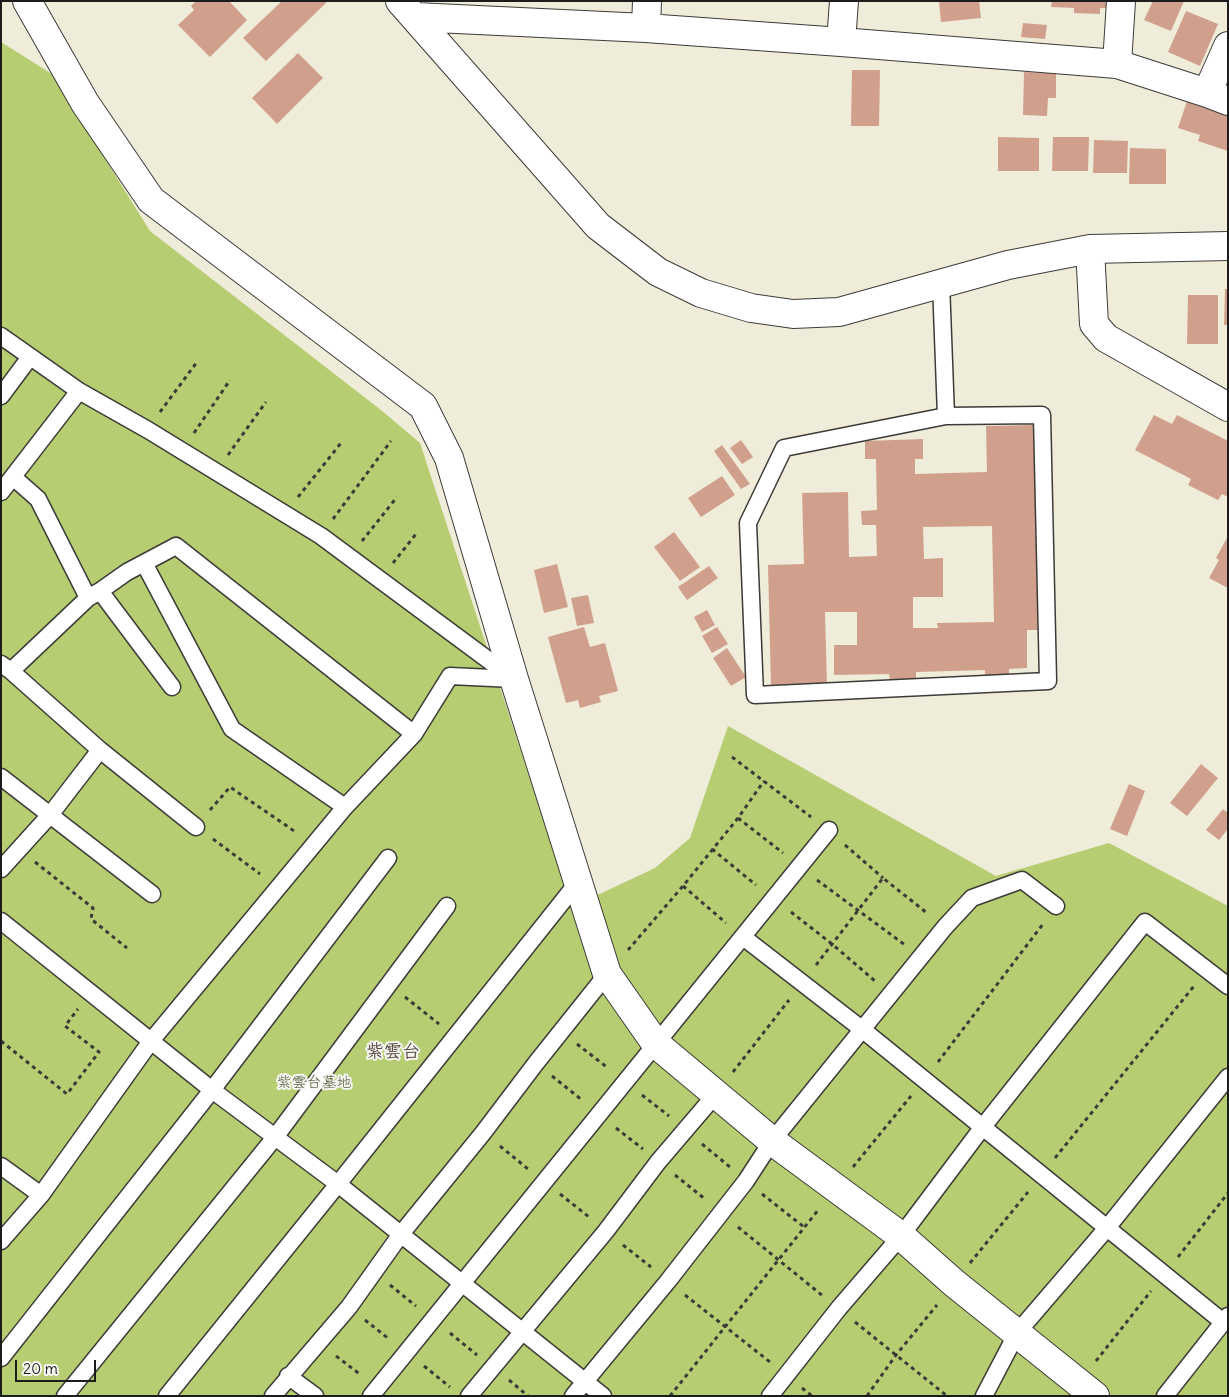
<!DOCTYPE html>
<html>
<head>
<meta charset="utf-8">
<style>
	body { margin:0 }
	#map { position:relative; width:1229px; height:1397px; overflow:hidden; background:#f0ecda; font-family:Delius,sans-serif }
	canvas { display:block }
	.frame { position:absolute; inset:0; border:2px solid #1c1c1c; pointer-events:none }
	.scale { position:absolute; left:15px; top:1360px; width:81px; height:22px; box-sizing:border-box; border:2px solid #1c1c1c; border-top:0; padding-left:6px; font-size:15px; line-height:18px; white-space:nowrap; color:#1c1c1c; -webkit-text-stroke:4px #f6f6f2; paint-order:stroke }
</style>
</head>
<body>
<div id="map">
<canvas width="1229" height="1397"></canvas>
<div class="frame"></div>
<div class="scale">20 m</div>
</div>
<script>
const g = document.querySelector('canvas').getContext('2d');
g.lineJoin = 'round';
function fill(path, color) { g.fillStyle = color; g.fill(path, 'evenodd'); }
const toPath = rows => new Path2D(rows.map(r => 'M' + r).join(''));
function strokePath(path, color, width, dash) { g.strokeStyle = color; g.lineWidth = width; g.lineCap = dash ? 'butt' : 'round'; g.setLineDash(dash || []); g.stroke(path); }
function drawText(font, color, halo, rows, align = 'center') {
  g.font = font + ' Delius,"Klee One",sans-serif'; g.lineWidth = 4; g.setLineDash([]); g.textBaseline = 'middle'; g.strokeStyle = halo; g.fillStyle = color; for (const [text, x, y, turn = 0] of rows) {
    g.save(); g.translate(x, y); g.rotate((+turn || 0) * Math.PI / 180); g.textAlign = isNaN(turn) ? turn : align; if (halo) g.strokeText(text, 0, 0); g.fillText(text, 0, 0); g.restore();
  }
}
fill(toPath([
	[1,42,52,74,150,231,381,410,420,443,572,907,655,868,690,838,728,726,996,876,1109,843,1228,906,1228,1396,1,1396]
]), '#b6cd71');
fill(toPath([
	[196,1,229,1,247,20,210,57,178,25,194,10,191,6],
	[282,1,328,1,266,61,243,38],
	[939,1,979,1,981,18,941,22],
	[1052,1,1109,1,1109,8,1100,8,1100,14,1074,13,1074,8,1051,7],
	[1153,1,1184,1,1171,31,1144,20],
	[1186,11,1218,24,1200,66,1168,52],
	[1023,23,1047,25,1045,39,1021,37],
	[298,53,323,78,277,124,252,98],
	[852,70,880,70,879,126,851,126],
	[1024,72,1056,73,1056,98,1048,98,1047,116,1023,115],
	[1187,101,1228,115,1228,151,1198,141,1200,135,1178,128],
	[998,137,1039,138,1039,171,998,171],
	[1053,137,1089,137,1088,171,1052,171],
	[1094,140,1128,141,1127,173,1093,173],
	[1130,148,1166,149,1166,184,1129,184],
	[1225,289,1228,289,1228,325,1224,325],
	[1188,295,1218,295,1218,344,1187,344],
	[1154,415,1172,424,1177,415,1228,441,1228,497,1222,494,1218,500,1188,485,1191,479,1135,450],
	[1036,425,1041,630,1027,630,1027,668,1009,669,1009,677,985,677,985,670,916,672,916,680,890,681,889,674,834,675,834,645,857,645,857,612,825,612,827,685,771,686,768,565,804,564,802,493,848,492,849,557,877,556,876,525,862,525,861,511,877,510,876,459,865,459,865,441,923,439,923,459,915,459,915,474,987,472,986,426],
	[992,526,994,622,937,623,938,628,913,628,913,597,943,597,943,558,924,559,923,527],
	[741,440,753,457,742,464,730,448],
	[722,445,750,484,741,489,714,451],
	[722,476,735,495,701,517,688,498],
	[674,532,700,567,680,581,654,547],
	[1228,536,1228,588,1209,578,1219,560,1216,558],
	[557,564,568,607,544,613,534,570],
	[709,566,718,578,687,600,678,587],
	[588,595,594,623,577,626,571,598],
	[707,610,715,625,702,632,694,617],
	[584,627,590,647,605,643,618,691,599,696,601,702,580,708,578,700,566,703,548,637],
	[717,627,728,644,712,653,702,636],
	[727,648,746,677,731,686,713,658],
	[1201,764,1218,778,1187,816,1170,803],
	[1129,784,1145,791,1127,836,1110,829],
	[1223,809,1228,813,1228,829,1219,840,1206,830]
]), '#d0a08d');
const service = toPath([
	[941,283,946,416,784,448,748,523,755,695,1048,681,1042,415,946,416],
	[1,336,79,391,148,430,321,536,514,679],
	[1,396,30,357],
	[13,477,38,499,88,598,100,591,172,687],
	[1,492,79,391],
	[144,563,232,729,345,807],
	[100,591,127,572,176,546,414,734],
	[1,664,11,671,100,750,196,827],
	[11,671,88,598],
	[1,777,152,894],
	[1,869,50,815,100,750],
	[1,921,212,1090,338,1184,603,1396],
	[743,937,863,1030,1223,1322],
	[1,1166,41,1195],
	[1,1241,41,1195,151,1041,345,807,414,734,450,676,514,679],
	[1,1358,212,1090,388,858],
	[288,1376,315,1396],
	[65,1396,276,1136,447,906],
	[167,1396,338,1184,578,882],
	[273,1396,349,1307,401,1234,483,1133,536,1063,607,974],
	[371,1396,829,830],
	[469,1396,606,1231,658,1162,716,1094],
	[573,1396,668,1281,746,1181,772,1141,945,927,972,898,1022,880,1056,906],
	[770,1396,839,1308,901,1236,982,1128,1145,922,1228,986],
	[984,1396,1017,1333,1107,1228,1228,1077],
	[1165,1396,1228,1316]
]);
const minor = toPath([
	[27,1,85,103,151,200,423,406,449,458,514,679,607,974,656,1044,772,1141,901,1236,954,1283,1095,1396],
	[400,1,598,226,658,272,701,293,751,308,793,314,839,312,1008,265,1090,249,1228,246],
	[415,17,646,28,841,42,1117,64,1207,93,1228,101],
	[646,28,647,1],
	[841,42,844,1],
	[1117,64,1121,1],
	[1207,93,1228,46],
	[1090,249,1094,324,1106,338,1228,407]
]);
strokePath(service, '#3c3b38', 19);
strokePath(minor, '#3c3b38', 30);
strokePath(toPath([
	[160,412,197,362],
	[194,433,230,380],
	[228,455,266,402],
	[298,497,341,443],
	[333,519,391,441],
	[362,541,397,497],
	[393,563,416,534],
	[732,757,811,817],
	[210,810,230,787,297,833],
	[738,818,783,853],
	[213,839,260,874],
	[845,845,883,878],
	[712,849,756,885],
	[35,862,93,908,91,919,127,948],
	[817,880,905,945],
	[683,886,726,923],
	[791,912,832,944,875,981],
	[628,950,683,886,738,818,764,781],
	[816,965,883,878,927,913],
	[405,997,439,1024],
	[1,1041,67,1094,99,1052,65,1026,78,1009],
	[577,1044,608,1068],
	[938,1062,1043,924],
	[733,1072,789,1000],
	[552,1076,582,1100],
	[642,1095,669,1116],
	[616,1128,643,1149],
	[702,1144,730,1167],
	[500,1146,528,1169],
	[1055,1158,1194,986],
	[853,1167,911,1096],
	[675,1175,705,1199],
	[560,1194,589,1217],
	[762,1194,804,1227],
	[738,1227,823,1296],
	[623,1245,651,1267],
	[1178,1257,1228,1193],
	[970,1263,1028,1192],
	[390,1285,416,1306],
	[685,1295,770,1362],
	[365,1320,389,1339],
	[855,1322,947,1396],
	[450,1333,477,1355],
	[336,1356,361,1375],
	[1096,1361,1151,1291],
	[424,1366,450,1387],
	[509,1380,528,1396],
	[802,1388,812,1396],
	[670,1396,819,1209],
	[867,1396,896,1355,937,1305]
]), '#3c3b38', 3, [4, 4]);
strokePath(service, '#fff', 16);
strokePath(minor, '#fff', 28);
drawText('15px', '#525a3a', '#f6f6f2', [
	["紫雲台墓地",314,1083]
]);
drawText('bold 18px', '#5b4a44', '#f6f6f2', [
	["紫雲台",393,1052]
]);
</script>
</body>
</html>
